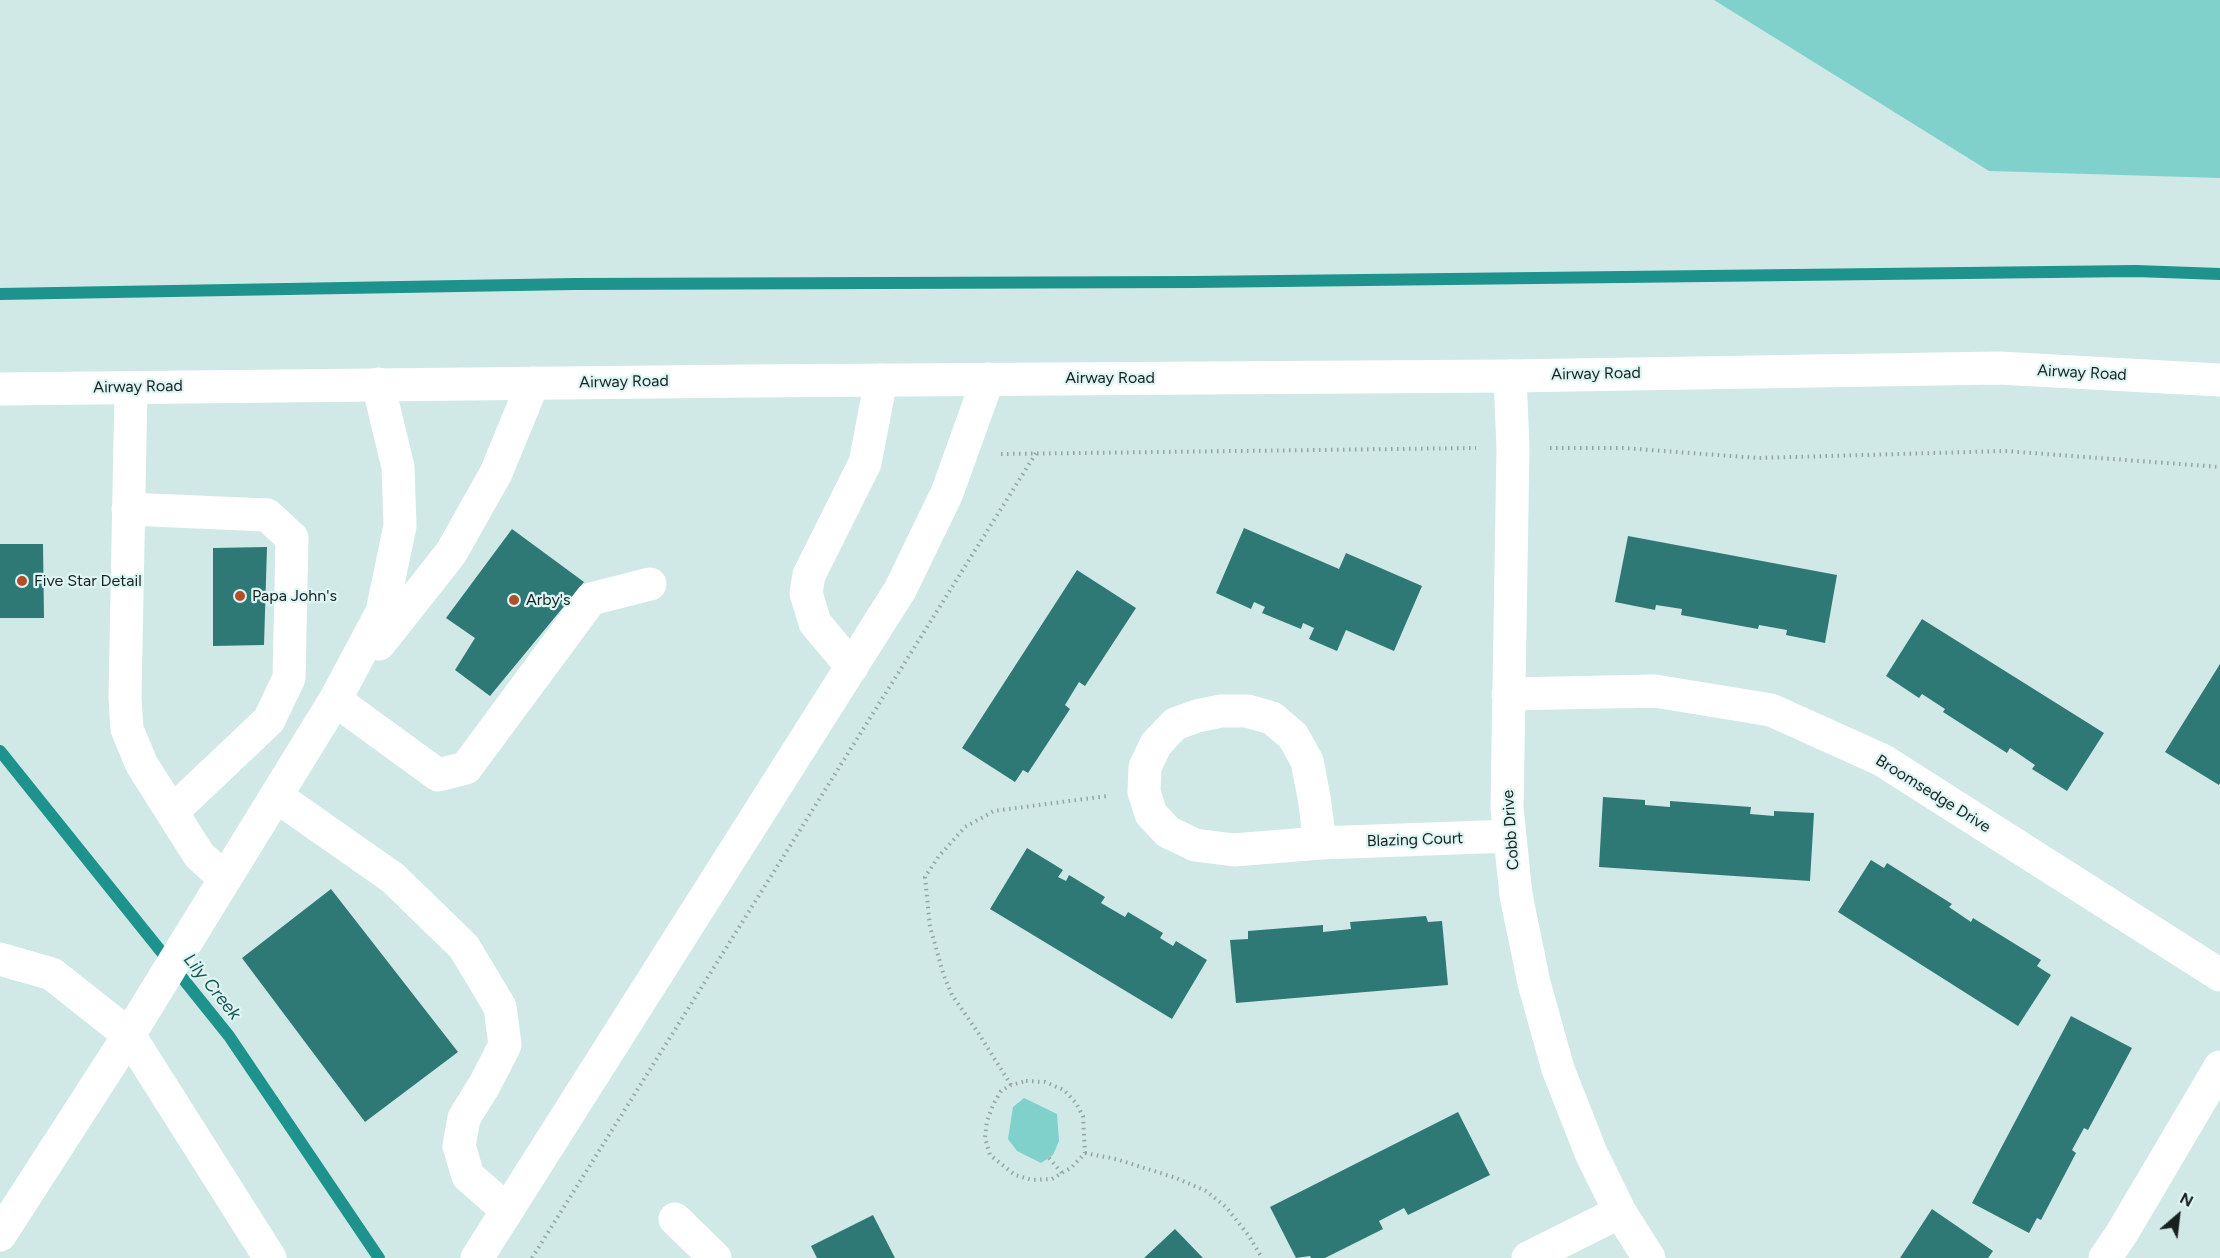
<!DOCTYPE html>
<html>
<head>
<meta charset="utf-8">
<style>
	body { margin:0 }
	#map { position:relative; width:2220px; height:1258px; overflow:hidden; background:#d0e9e6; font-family:Figtree,sans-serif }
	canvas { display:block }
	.north { position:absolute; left:2148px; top:1186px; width:60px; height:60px; -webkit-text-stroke:4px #ddf6f3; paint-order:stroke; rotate:28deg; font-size:16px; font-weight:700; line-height:24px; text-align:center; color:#182120 }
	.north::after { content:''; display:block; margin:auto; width:21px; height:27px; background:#182120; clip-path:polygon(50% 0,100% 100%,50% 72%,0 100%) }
</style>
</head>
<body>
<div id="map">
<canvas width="2220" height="1258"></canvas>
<div class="north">N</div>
</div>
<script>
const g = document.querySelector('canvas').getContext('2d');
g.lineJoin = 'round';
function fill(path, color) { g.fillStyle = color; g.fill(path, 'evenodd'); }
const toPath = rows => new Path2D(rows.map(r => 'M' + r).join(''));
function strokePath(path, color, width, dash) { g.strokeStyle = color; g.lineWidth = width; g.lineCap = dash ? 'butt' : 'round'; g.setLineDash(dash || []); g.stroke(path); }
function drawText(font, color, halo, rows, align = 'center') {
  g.font = font + ' Figtree,sans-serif'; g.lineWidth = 4.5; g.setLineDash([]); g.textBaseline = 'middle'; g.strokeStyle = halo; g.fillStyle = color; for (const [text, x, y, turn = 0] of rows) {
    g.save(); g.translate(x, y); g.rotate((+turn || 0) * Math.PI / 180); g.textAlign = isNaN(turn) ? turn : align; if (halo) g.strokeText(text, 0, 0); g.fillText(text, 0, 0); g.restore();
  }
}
fill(toPath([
	[1714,0,2220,0,2220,178,1989,171],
	[1024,1098,1057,1114,1059,1141,1053,1155,1041,1163,1017,1151,1008,1139,1013,1107]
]), '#80d1cb');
strokePath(toPath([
	[0,294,574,284,1194,282,2136,271,2220,274],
	[0,751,229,1036,379,1258]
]), '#1e928c', 12);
fill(toPath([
	[1244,528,1339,569,1346,553,1422,586,1394,651,1346,630,1337,651,1309,639,1314,628,1303,623,1301,629,1262,613,1265,607,1254,602,1251,609,1216,593],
	[512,529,584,582,490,696,455,670,475,638,446,618],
	[1628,536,1837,575,1825,643,1786,635,1787,630,1759,625,1758,629,1681,615,1682,609,1656,605,1655,610,1615,602],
	[0,544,43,544,44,618,0,618],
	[267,547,264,645,213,646,213,548],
	[1077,570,1136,608,1085,686,1079,682,1065,705,1070,709,1028,773,1023,770,1015,782,962,748],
	[1922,619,2104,733,2067,791,2032,769,2035,765,2010,748,2007,753,1943,712,1945,709,1922,694,1919,698,1886,676],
	[2220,664,2220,783,2219,785,2165,752],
	[1603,797,1645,800,1645,805,1670,807,1670,801,1751,807,1750,814,1774,816,1774,811,1814,813,1810,881,1599,867],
	[1027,848,1063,870,1058,877,1066,881,1069,875,1105,897,1101,903,1125,917,1128,912,1163,933,1160,938,1173,946,1176,941,1207,960,1172,1019,990,909],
	[1871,860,1884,868,1887,863,1952,904,1949,907,1971,922,1973,918,2041,960,2037,966,2051,975,2018,1026,1838,912],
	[331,889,458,1052,365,1122,242,958],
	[1426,916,1428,922,1442,921,1448,985,1236,1003,1230,940,1248,939,1248,931,1323,925,1323,932,1351,929,1350,922],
	[2071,1016,2132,1048,2088,1130,2084,1128,2072,1150,2076,1153,2041,1220,2037,1218,2029,1233,1972,1203],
	[1458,1112,1490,1175,1408,1215,1404,1208,1379,1221,1383,1229,1325,1258,1311,1258,1310,1256,1296,1258,1270,1207],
	[1932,1209,1993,1251,1988,1258,1900,1258],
	[873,1215,895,1258,817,1258,811,1246],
	[1175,1229,1203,1258,1144,1258]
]), '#2e7975');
strokePath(toPath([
	[1550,448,1623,448,1758,458,2005,451,2220,467],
	[1001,454,1476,448],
	[1026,1081,1045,1082,1064,1090,1076,1103,1083,1116,1085,1153,1072,1167,1052,1179,1032,1180,1015,1175,990,1155,985,1138,987,1121,993,1105,1001,1091,1011,1085,1026,1081],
	[1011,1085,979,1034,952,995,944,976,930,927,925,877,939,856,965,827,994,811,1107,796],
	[1085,1153,1116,1159,1176,1178,1206,1191,1226,1207,1249,1236,1262,1258],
	[1049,1158,1062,1173],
	[532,1258,1036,453]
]), '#91a5a2', 4, [1.5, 4.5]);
strokePath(toPath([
	[1510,376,1513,448,1507,808,1516,895,1534,983,1558,1069,1591,1153,1620,1212,1649,1258],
	[131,388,125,697,127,729,142,765,199,855,225,879],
	[128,509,267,515,292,538,289,678,269,720,172,812],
	[379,644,451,553,496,473,533,383],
	[852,667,815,623,806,593,809,575,865,463,881,380],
	[1508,694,1655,691,1771,710,1882,760,2220,975],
	[335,700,438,775,466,768,591,599,650,584],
	[276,796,393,878,464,947,500,1007,505,1045,485,1084,464,1118,459,1146,468,1176,507,1210],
	[1320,843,1314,797,1307,761,1293,736,1272,718,1247,711,1221,711,1197,716,1175,724,1156,744,1145,767,1144,792,1151,814,1168,832,1195,845,1234,850,1320,843,1510,836],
	[0,959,52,974,129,1035,270,1258],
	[675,1219,715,1258],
	[0,1235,129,1035,335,700,382,612,400,526,398,467,378,384],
	[477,1258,900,590,947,493,988,379],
	[1528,1258,1620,1212],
	[2105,1258,2122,1233,2220,1067]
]), '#fff', 33);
strokePath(toPath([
	[0,389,749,381,1510,376,1999,368,2220,380]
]), '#fff', 33);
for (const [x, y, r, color] of [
	[22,581,6,"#b54d27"],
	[240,596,6,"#b54d27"],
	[514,600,6,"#b54d27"]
]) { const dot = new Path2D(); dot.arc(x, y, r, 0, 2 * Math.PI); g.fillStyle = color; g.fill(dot); strokePath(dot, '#ddf6f3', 2); }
drawText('16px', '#182120', '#ddf6f3', [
	["Airway Road",2082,373,3],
	["Airway Road",1596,374,-1],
	["Airway Road",1110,378],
	["Airway Road",624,382,-1],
	["Airway Road",138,387,-1],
	["Broomsedge Drive",1933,794,32],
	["Cobb Drive",1511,830,-94],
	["Blazing Court",1415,840,-2]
]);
drawText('16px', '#182120', '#ddf6f3', [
	["Five Star Detail",34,581],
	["Papa John's",252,596],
	["Arby's",526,600]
], 'left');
drawText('italic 18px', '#165450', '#ddf6f3', [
	["Lily Creek",212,987,51]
]);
</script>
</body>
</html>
